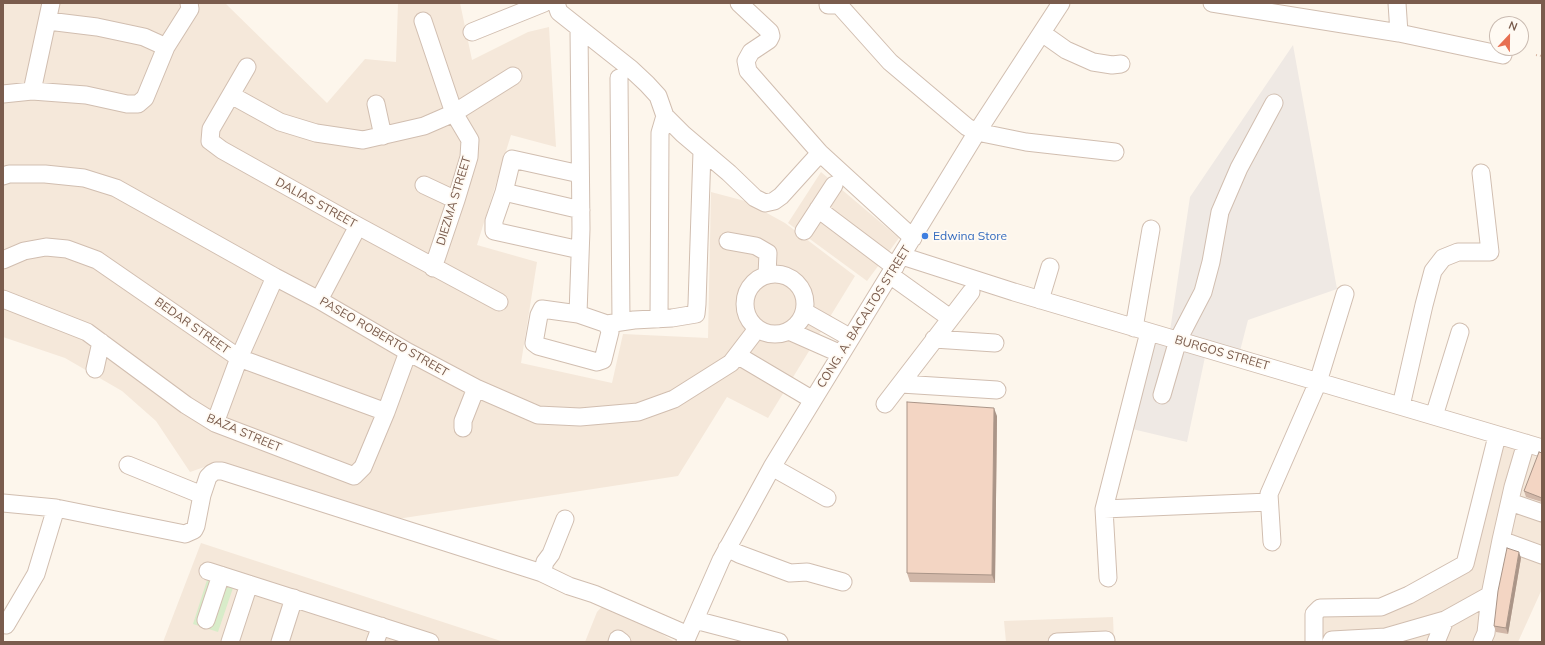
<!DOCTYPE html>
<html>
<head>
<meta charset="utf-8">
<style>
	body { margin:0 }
	#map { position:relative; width:1545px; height:645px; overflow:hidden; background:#fdf6ec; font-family:Mulish,sans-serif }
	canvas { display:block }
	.frame { position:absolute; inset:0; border:4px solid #7a5c4d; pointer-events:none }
	.north { position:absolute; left:1489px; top:16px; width:40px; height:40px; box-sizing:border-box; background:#fffaf3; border:1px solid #cabbb1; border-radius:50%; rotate:22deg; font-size:11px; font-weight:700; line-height:16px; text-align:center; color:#7a5c4d }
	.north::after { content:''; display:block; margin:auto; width:14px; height:18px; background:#e76f51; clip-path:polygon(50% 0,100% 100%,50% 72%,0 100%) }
</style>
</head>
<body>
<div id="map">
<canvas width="1545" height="645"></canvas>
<div class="frame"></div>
<div class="north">N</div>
</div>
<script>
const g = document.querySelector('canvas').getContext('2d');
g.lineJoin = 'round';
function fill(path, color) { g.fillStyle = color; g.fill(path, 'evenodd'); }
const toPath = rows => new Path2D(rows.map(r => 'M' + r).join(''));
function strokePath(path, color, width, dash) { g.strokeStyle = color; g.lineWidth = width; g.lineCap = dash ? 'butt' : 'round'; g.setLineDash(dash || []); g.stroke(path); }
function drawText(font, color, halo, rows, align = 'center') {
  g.font = font + ' Mulish,sans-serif'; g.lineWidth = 3.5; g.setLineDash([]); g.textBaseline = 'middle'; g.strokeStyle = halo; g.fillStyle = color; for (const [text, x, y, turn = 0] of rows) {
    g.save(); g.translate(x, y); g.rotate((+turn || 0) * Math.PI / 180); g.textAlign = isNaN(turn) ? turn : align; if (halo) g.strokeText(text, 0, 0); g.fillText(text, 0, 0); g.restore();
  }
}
fill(toPath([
	[3,3,225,3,327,103,365,59,396,62,398,3,460,3,472,60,528,32,549,27,556,147,511,135,477,245,537,262,521,363,612,383,623,334,708,338,711,192,745,201,785,223,855,276,768,418,727,397,678,476,384,521,216,463,190,472,156,421,122,391,65,358,3,337],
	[821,172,899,238,867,281,788,223],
	[1497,441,1542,454,1542,589,1518,642,1317,642,1318,614,1390,613,1466,573],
	[201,543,504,642,163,642],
	[607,601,675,642,585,642,597,612],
	[1113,617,1114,642,1006,642,1004,621]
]), '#f5e8da');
fill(toPath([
	[1293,45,1337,289,1248,320,1240,351,1170,331,1190,197],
	[1149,339,1205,357,1187,442,1128,428]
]), '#efe9e4');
fill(toPath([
	[208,577,234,585,218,632,193,624]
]), '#d8ecc9');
const minor = toPath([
	[556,3,559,12,631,69,647,84,658,96,665,116,683,134,729,173,755,198,765,203,774,201,781,196,820,153],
	[739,3,770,32,771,36,769,40,751,52,746,61,748,71,820,153,913,238],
	[1212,3,1399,33,1503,55],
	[1397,3,1399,33],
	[828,5,839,5,890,62,967,127,977,132,1026,142,1115,152],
	[48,21,97,27,144,37,166,47],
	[423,21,454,113,470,140,469,157,456,200,433,268],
	[472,32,544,3],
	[1042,33,1066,50,1093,62,1112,65,1121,64],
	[247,67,211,129,210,141,222,150,358,226,499,302],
	[619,78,621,322],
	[32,91,51,3],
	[3,94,32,91,86,95,127,104,138,104,145,98,166,47,190,9,189,3],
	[231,95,280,122,316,133,363,140,424,126,454,113,513,76],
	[376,104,383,136],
	[580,174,512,159,504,192,581,210],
	[3,176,9,174,45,174,84,178,116,188,275,277,319,300,408,352,476,388,538,415,580,417,638,412,674,399,731,363,757,329],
	[424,185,456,200],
	[504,192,494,221,494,231,580,250],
	[818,209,895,267],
	[804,231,834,185],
	[728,241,756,246,768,253,767,275],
	[902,256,1014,292,1542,448],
	[3,260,24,251,46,247,67,249,97,260,239,358,386,412],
	'745 304a30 30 0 1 1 60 0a30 30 0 1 1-60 0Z',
	[890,275,950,318],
	[3,299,87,332,186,405,215,423,354,476,363,467,386,412,408,352],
	[319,300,358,226],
	[1040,300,1050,267],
	[805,312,851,338],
	[578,314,581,229,579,29],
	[659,319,660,133,665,116],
	[607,324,610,332,603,360,597,362,538,346,534,343,539,315,542,309,578,314,607,324,634,320,672,318,696,314,697,304,702,151],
	[1134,328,1151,229],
	[789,331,841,354],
	[934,339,995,343],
	[737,355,813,400],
	[95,369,101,342],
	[901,384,997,390],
	[1162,395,1178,340,1203,292,1211,262,1220,212,1239,168,1274,103],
	[885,404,971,292],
	[1401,406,1424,305,1433,271,1443,258,1458,252,1490,252,1481,173],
	[1434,416,1460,332],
	[215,423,239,358,275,277],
	[463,428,463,421,476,388],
	[128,465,202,495],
	[772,467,827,498],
	[1510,502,1542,513],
	[3,503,56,508,185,534,194,530,196,526,202,495,208,477,212,473,216,471,222,471,542,573,569,586,594,594,688,635],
	[1104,509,1269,502],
	[1501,540,1542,555],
	[1272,542,1269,494,1318,382,1345,294],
	[727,548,739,554,790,573,807,572,843,582],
	[208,571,430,642],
	[542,573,545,562,551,554,565,519],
	[1108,578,1104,509,1149,332],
	[206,620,221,575],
	[695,620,779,642],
	[6,625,36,574,56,508],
	[230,642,249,584],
	[280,642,294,598],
	[375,642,381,626],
	[617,642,618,639,622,642],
	[685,642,721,560,772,467,977,132,1061,3],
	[1057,642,1106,640],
	[1314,642,1314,614,1320,608,1381,607,1409,595,1465,564,1497,436],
	[1331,642,1332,640,1386,637,1445,620,1490,595],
	[1436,642,1445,620],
	[1482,642,1486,633,1490,595,1501,540,1513,487,1526,443]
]);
strokePath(minor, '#d1beb0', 19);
strokePath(toPath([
	[1536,55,1542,56]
]), '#d9b8a5', 2, [1, 3]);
strokePath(minor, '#fff', 17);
fill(toPath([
	[997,416,995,583,910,582,907,573],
	[1542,453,1542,502,1526,497,1524,491],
	[1521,558,1508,634,1496,632,1494,626]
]), '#d1b7a8');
fill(toPath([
	[994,408,997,416,995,583,992,575],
	[1519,552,1521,558,1508,634,1506,628]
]), '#aa9588');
const building = toPath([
	[907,402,994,408,992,575,907,573,907,402],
	[1539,452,1542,453,1542,498,1524,491,1539,452],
	[1507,548,1519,552,1506,628,1494,626,1498,591,1507,548]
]);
fill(building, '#f3d5c3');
strokePath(building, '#aa9588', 1);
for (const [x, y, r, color] of [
	[925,236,4,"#3f7fe0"]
]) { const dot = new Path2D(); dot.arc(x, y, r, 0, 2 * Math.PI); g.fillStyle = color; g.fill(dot); strokePath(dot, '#fffaf3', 1.5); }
drawText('12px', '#7a5c4d', '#fffaf3', [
	["DIEZMA STREET",454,201,-73],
	["DALIAS STREET",316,203,29],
	["CONG. A. BACALTOS STREET",864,317,-58],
	["BEDAR STREET",192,326,35],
	["PASEO ROBERTO STREET",384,337,30],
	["BURGOS STREET",1222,353,16],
	["BAZA STREET",244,433,23]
]);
drawText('12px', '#366cbe', '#fffaf3', [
	["Edwina Store",933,236]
], 'left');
</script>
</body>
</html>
